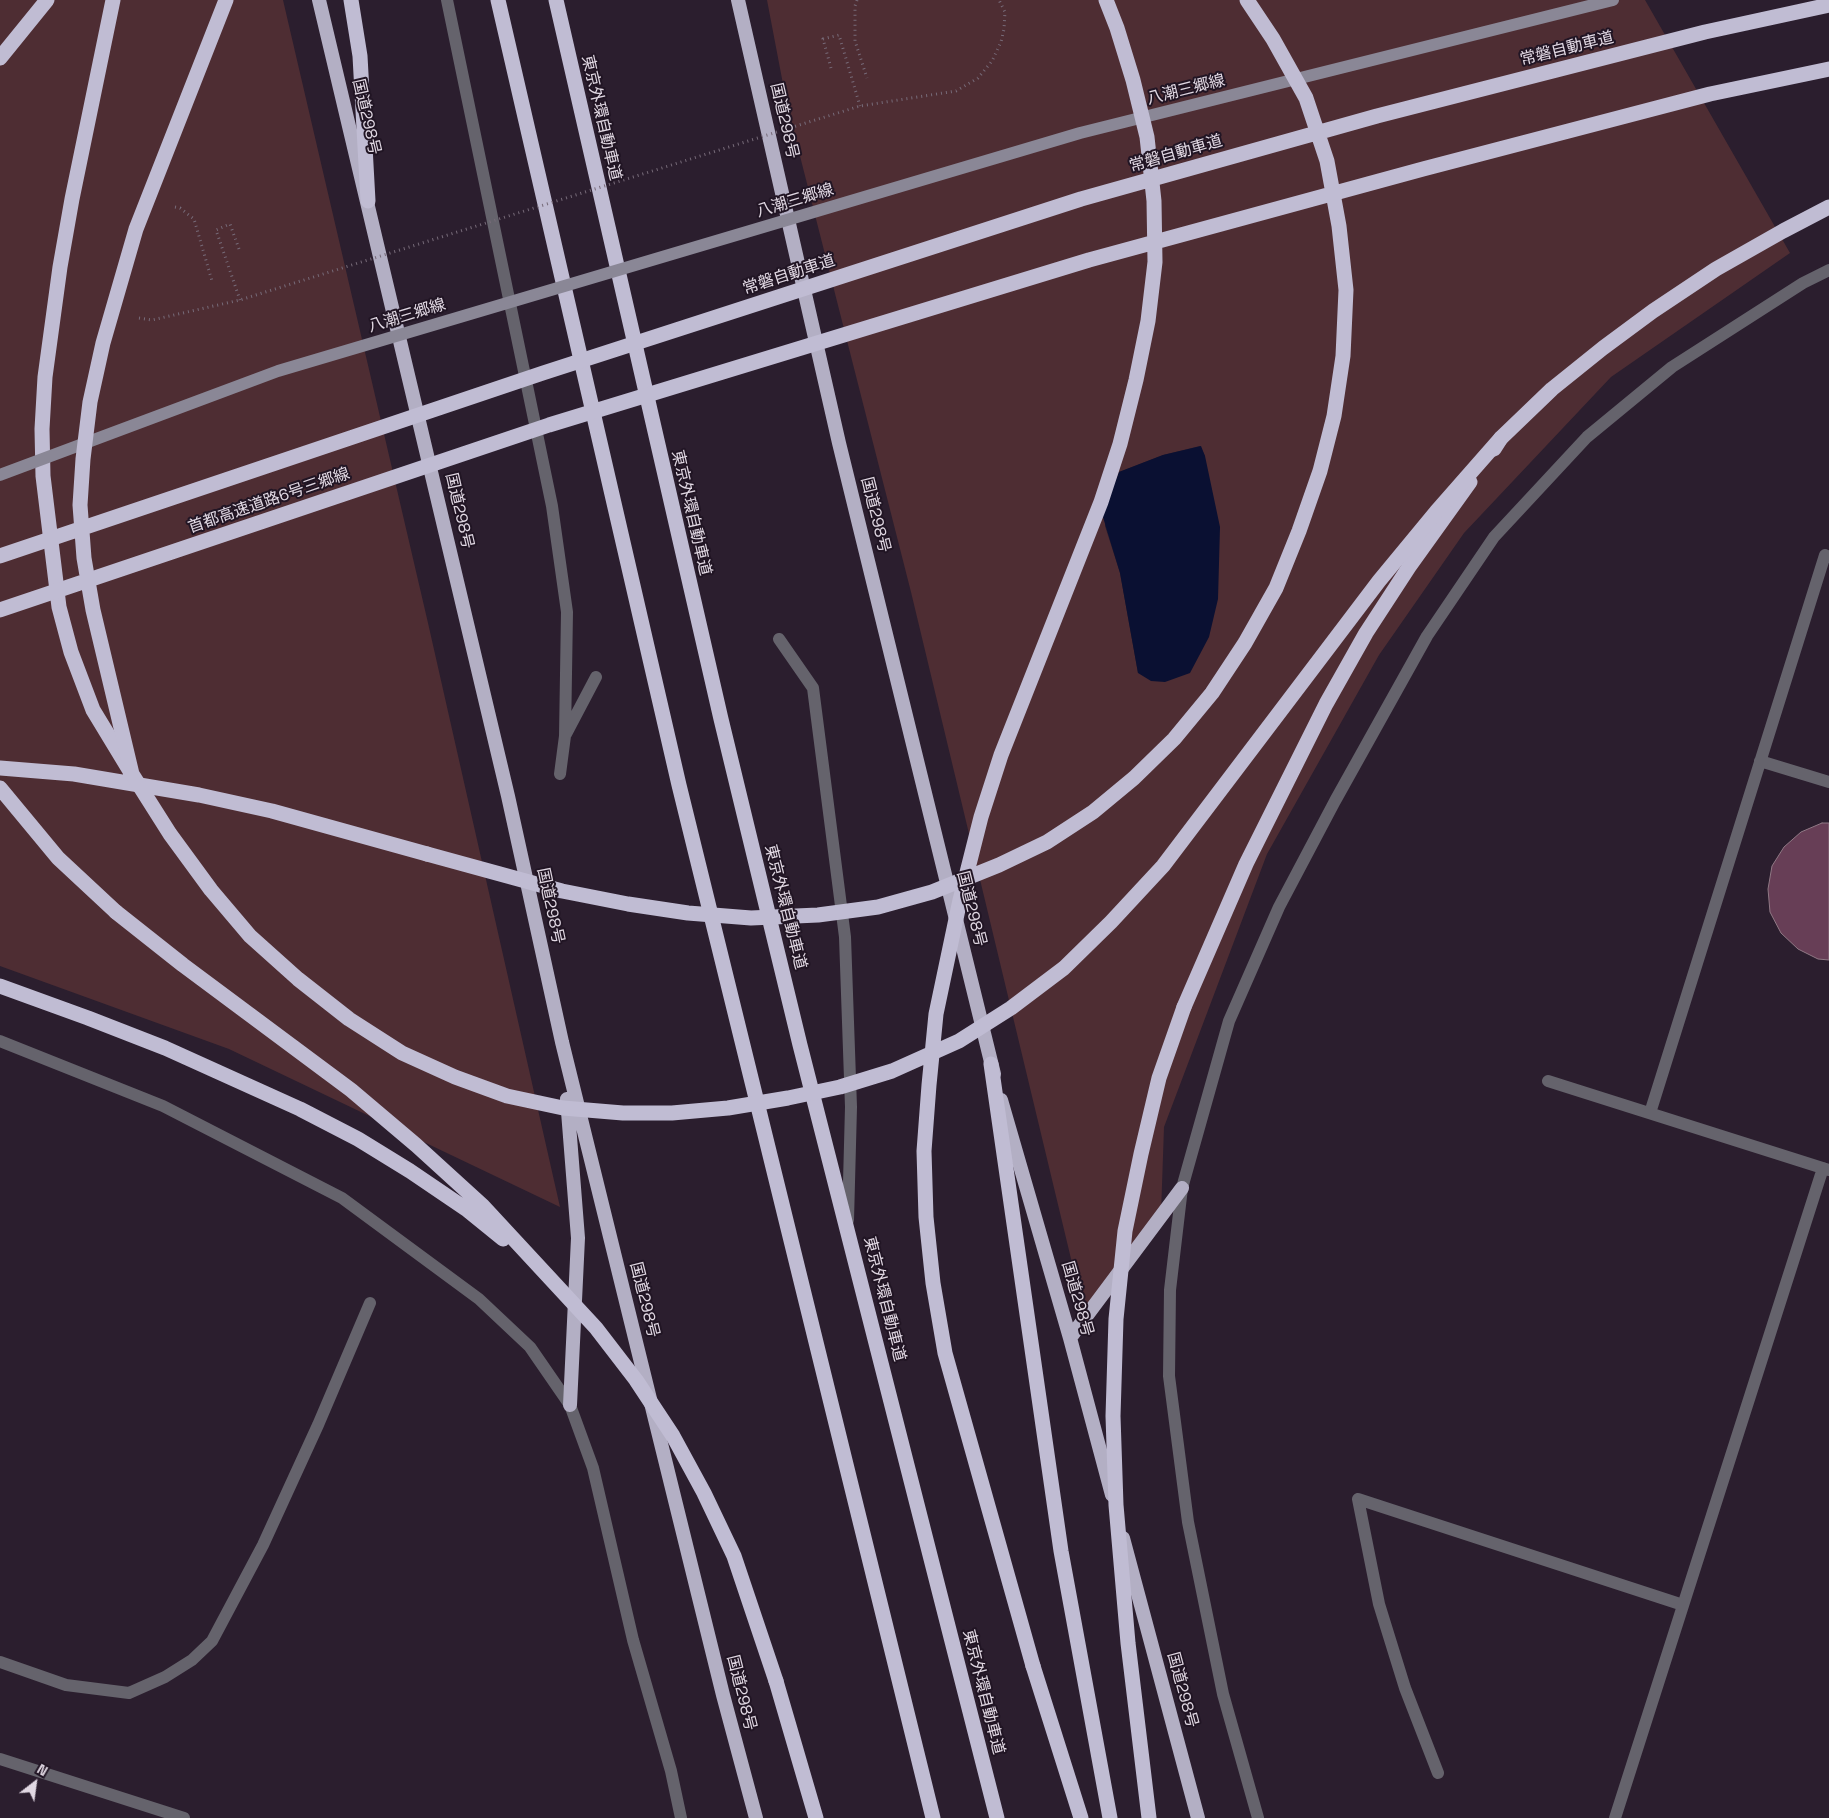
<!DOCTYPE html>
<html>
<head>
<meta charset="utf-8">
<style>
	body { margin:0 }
	#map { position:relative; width:1829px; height:1818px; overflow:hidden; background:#2b1e2e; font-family:"Space Grotesk",sans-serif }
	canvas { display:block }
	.north { position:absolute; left:10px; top:1758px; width:50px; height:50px; -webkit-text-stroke:4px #211524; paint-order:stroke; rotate:30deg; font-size:14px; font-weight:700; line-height:20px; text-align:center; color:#e1d8e3 }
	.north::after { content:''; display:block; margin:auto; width:18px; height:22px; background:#e1d8e3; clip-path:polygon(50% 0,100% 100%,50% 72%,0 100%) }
</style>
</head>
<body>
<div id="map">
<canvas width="1829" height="1818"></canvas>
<div class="north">N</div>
</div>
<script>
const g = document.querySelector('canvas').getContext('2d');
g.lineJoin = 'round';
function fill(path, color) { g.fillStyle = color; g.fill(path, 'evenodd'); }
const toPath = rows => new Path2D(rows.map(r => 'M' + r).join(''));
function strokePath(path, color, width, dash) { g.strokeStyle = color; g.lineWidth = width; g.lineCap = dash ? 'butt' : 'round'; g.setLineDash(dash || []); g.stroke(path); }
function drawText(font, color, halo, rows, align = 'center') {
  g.font = font + ' "Space Grotesk","Noto Sans JP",sans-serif'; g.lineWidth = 4; g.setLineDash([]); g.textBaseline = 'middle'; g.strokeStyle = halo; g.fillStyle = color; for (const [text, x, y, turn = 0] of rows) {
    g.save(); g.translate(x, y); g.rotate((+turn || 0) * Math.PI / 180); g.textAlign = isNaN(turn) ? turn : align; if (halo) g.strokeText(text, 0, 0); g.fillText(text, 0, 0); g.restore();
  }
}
fill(toPath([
	[0,0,283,0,428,623,560,1207,229,1049,0,966],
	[767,0,1645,0,1790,253,1611,377,1464,533,1379,655,1267,854,1164,1127,1161,1214,1085,1317,911,592,787,105],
	[1200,446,1205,456,1138,673,1120,573,1105,526,1119,472,1163,455]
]), '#4e2d33');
fill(toPath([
	[1201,446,1205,456,1220,527,1218,599,1209,637,1190,673,1165,682,1151,681,1138,673,1120,573,1102,514,1119,472,1163,455]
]), '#0a1032');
const building = toPath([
	[1822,823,1829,823,1829,960,1818,959,1798,949,1781,933,1770,912,1768,889,1772,866,1784,847,1801,832,1822,823]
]);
fill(building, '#673e56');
strokePath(building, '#907985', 1);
strokePath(toPath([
	[857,0,855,6,855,41,867,78],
	[831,68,823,39,839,35,860,106],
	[239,249,230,224,216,230,240,300]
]), '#776b79', 3, [1, 4]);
strokePath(toPath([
	[447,0,552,506,567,612,565,736,560,774],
	[779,639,813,688,845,937,851,1107,848,1220],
	[566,734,596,677],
	[1760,761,1829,782],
	[1548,1081,1829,1170],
	[1650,1113,1825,555,1829,557],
	[0,1662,66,1685,129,1693,165,1677,192,1660,212,1641,263,1545,318,1425,370,1303],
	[1438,1773,1405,1688,1379,1604,1358,1499,1683,1605],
	[1615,1818,1823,1168]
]), '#65636c', 12);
strokePath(toPath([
	[0,1041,163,1106,342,1198,479,1299,530,1347,570,1405,593,1468,633,1640,671,1771,681,1818],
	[1258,1818,1223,1694,1188,1522,1169,1376,1170,1290,1182,1188,1229,1021,1279,907,1335,801,1427,636,1494,537,1587,437,1672,367,1803,283,1829,270]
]), '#65636c', 12);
strokePath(toPath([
	[0,1759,184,1818]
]), '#65636c', 12);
strokePath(toPath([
	[319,0,508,796,562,1042,723,1695,756,1818],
	[738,0,839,443,994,1074],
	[567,1099,578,1238,570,1405],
	[1001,1100,1070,1338,1112,1495],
	[1070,1338,1182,1188],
	[1123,1538,1198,1818]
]), '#b3afc4', 14);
strokePath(toPath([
	[113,0,72,199,60,267,45,377,42,429,43,476,59,607,71,652,93,710,130,771],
	[351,0,360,56,368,201],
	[498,0,679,785,933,1818],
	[556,0,721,719,800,1045,997,1818],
	[0,58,47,0],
	[1494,449,1501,438,1552,389,1603,348,1653,311,1716,269,1783,231,1829,207],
	[0,768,74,774,199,795,272,811,427,854],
	[0,788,58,858,116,912],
	[1184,1007,1246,864,1326,704,1366,633,1409,567,1470,482],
	[991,1064,1061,1551,1110,1818],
	[1033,1666,1081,1818],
	[776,1681,816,1818]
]), '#c0bcd3', 15);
strokePath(toPath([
	[175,207,180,208,194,219,212,281],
	[139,318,152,320,240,300,860,106,956,91,978,78,992,61,1001,42,1004,29,1005,12,999,0]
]), '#776b79', 3, [1, 4]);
strokePath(toPath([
	[0,475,278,371,1080,133,1613,0]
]), '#8a8796', 12);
strokePath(toPath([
	[226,0,136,229,103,343,90,402,83,459,80,505,84,558,93,610,132,774,170,834,211,890,250,936,298,979,349,1019,402,1053,455,1077,507,1096,563,1108,623,1113,672,1113,728,1108,788,1098,840,1087,892,1071,959,1041,1011,1008,1064,968,1111,922,1163,866,1379,581,1436,512,1501,438],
	[0,556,543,373,1081,199,1377,116,1705,32,1829,5],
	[0,610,549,425,1089,260,1423,169,1710,94,1829,69],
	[427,854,562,891,628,904,688,913,751,918,818,915,878,907,932,892,999,865,1047,842,1093,812,1134,778,1174,739,1212,693,1245,643,1276,588,1299,531,1320,471,1334,416,1343,356,1346,290,1339,226,1327,161,1306,98,1273,39,1247,0],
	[116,912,183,965,351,1090,416,1145,483,1206,596,1328,636,1380,673,1436,704,1493,734,1556,776,1681],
	[0,986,88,1018,165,1048,300,1109,358,1139,410,1171,466,1209,503,1239],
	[1033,1666,945,1353,933,1283,926,1217,924,1151,929,1085,936,1014,960,900,981,817,1001,755,1101,502,1120,444,1136,380,1148,321,1155,262,1154,201,1147,137,1133,80,1117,28,1106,0],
	[1149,1818,1128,1643,1116,1505,1113,1416,1116,1319,1125,1231,1141,1154,1159,1078,1184,1007]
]), '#c0bcd3', 15);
drawText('16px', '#e1d8e3', '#211524', [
	["常磐自動車道",1567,49,-14],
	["八潮三郷線",1186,90,-14],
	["国道298号",366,117,77],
	["東京外環自動車道",601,118,77],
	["国道298号",784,121,77],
	["常磐自動車道",1176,154,-16],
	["八潮三郷線",795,201,-17],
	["常磐自動車道",789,275,-18],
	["八潮三郷線",407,316,-17],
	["首都高速道路6号三郷線",269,501,-19],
	["国道298号",459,511,77],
	["東京外環自動車道",691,513,77],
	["国道298号",875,515,76],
	["国道298号",550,906,78],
	["東京外環自動車道",785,907,76],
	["国道298号",971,909,76],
	["東京外環自動車道",884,1299,76],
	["国道298号",1077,1299,74],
	["国道298号",644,1300,76],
	["国道298号",1182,1690,75],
	["東京外環自動車道",983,1692,76],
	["国道298号",741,1693,76]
]);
</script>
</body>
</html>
